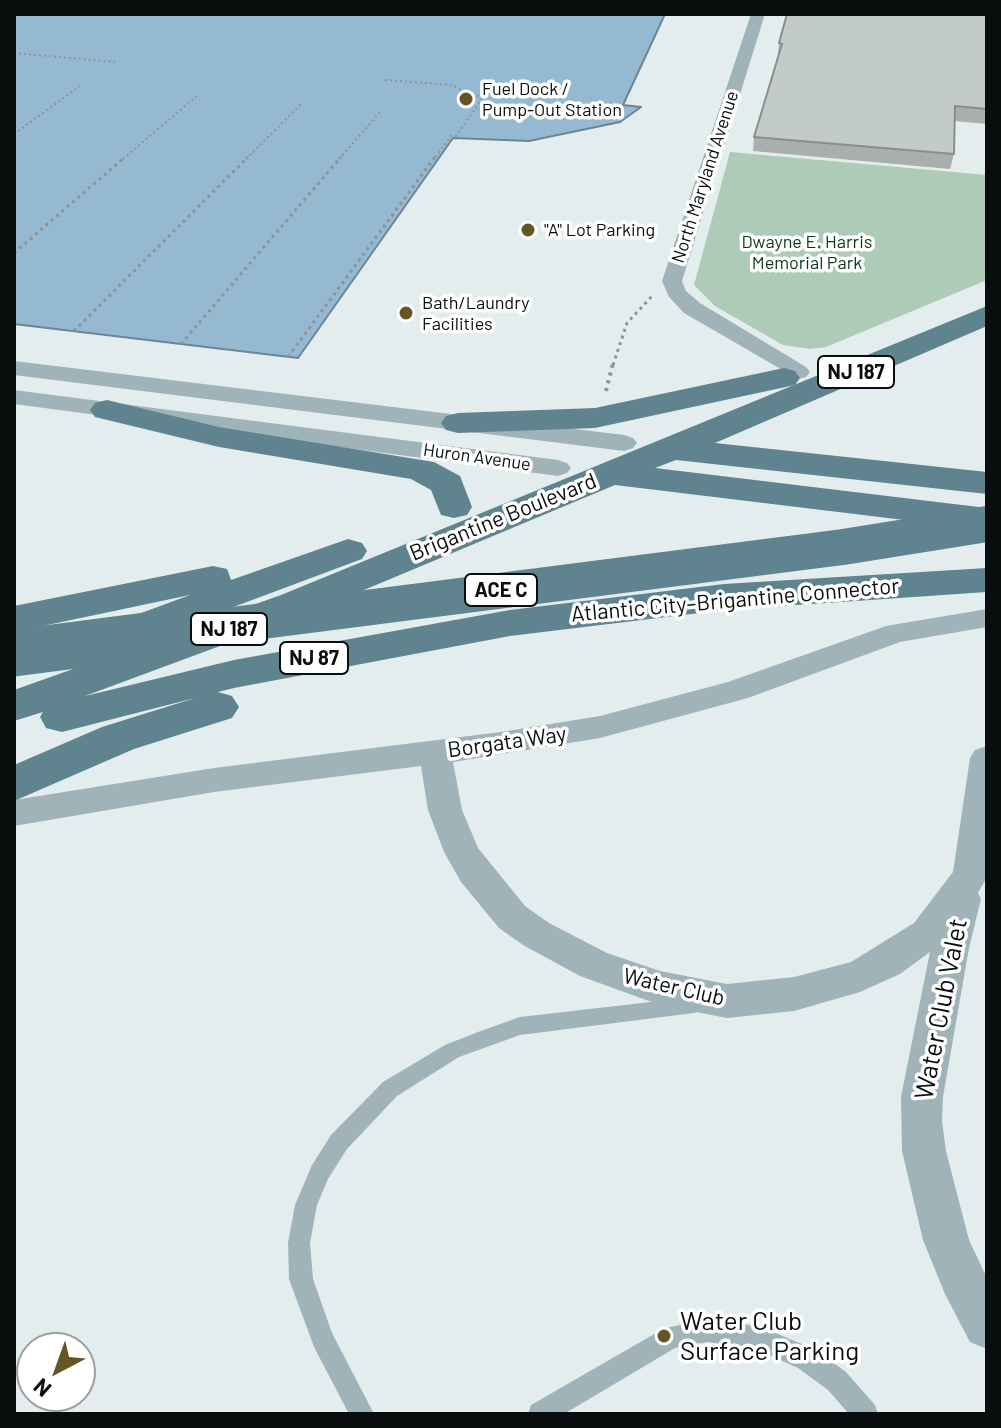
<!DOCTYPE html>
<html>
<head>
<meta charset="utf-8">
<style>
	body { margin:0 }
	#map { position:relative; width:1001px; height:1428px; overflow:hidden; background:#e4eded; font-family:Barlow,sans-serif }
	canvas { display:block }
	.frame { position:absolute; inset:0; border:16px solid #0a0d0d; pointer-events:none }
	.north { position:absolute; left:16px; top:1332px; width:80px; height:80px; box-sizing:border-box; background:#fff; border:2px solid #9d9e9e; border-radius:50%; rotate:221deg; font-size:22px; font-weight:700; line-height:32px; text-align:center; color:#0a0d0d }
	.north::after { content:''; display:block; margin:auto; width:28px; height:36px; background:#655522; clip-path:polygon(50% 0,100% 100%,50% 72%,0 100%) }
</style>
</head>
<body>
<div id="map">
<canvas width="1001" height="1428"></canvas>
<div class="frame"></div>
<div class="north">N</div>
</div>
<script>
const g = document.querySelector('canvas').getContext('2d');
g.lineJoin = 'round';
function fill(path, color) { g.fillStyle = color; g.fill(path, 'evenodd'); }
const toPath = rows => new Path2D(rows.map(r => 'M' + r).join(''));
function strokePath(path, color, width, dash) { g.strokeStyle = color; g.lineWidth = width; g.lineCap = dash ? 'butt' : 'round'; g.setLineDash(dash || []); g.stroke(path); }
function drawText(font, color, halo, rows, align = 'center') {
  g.font = font + ' Barlow,sans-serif'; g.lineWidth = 7; g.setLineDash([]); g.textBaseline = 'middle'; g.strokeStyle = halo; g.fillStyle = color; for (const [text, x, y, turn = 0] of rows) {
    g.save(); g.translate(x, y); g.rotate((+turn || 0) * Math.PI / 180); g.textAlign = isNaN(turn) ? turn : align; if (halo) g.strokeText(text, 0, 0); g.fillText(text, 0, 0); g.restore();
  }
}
fill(toPath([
	[730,152,987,175,987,280,826,347,810,349,783,345,715,306,694,285]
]), '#adcbb6');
const water = toPath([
	[14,14,665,14,623,105,641,107,620,122,529,141,453,138,298,358,14,324,14,14]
]);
fill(water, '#96b9d2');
strokePath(water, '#6c8597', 2);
strokePath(toPath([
	[14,53,115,62],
	[385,80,453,85,468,95,484,96,456,136,451,136,434,159],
	[14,134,80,86],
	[123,159,198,95],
	[246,159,301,104],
	[339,159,381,111]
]), '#8e9494', 2, [2, 3]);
strokePath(toPath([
	[14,253,125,157],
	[74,331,248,157],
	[181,344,341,157],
	[288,357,435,157],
	[613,365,627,323,653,295]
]), '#8e9494', 3, [3, 4]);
strokePath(toPath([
	[606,391,613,363]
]), '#8e9494', 4, [3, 5]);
fill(toPath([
	[694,997,701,999,704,1005,701,1011,694,1013,520,1035,459,1057,397,1096,347,1149,328,1179,317,1205,310,1243,313,1279,332,1333,374,1414,349,1414,314,1347,289,1279,288,1243,295,1205,312,1165,331,1135,383,1082,445,1045,478,1032,520,1017,694,997],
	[708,1318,761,1327,816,1350,846,1372,875,1405,878,1414,849,1414,828,1390,798,1368,760,1351,708,1342,675,1348,564,1414,528,1414,531,1405,663,1329,708,1318]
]), '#a0b3b9');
fill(toPath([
	[751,14,765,14,682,281,686,291,700,303,806,367,810,372,806,377,798,379,684,313,669,297,662,281,751,14],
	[14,361,624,435,633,438,637,443,633,448,624,451,14,375,14,361],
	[14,390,558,460,567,463,571,468,567,473,558,476,14,404,14,390],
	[987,609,987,627,900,642,748,698,600,738,453,762,462,810,478,848,525,906,549,923,607,953,660,971,727,984,794,977,851,962,914,923,953,872,970,758,975,750,987,746,987,877,978,893,981,899,969,948,943,1097,942,1121,946,1151,969,1240,987,1278,987,1349,970,1342,945,1294,923,1240,902,1151,901,1097,930,952,900,974,860,992,794,1011,727,1018,660,1005,580,976,523,945,499,928,461,882,444,852,428,810,421,766,214,792,14,826,14,800,214,768,501,732,600,716,728,682,886,626,987,609]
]), '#a0b3b9');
fill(toPath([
	[987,306,987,326,715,443,987,472,987,494,676,460,655,468,987,508,987,530,615,485,309,613,85,696,234,660,510,610,724,584,987,568,987,592,724,610,510,636,234,688,218,692,232,696,239,707,232,718,134,749,14,801,14,765,102,727,195,698,62,732,46,728,40,717,43,712,14,721,14,690,281,595,987,306],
	[784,368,795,371,800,378,795,385,595,428,458,433,446,430,441,423,446,416,458,413,595,408,784,368],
	[107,400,219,427,434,462,460,476,472,507,467,515,454,518,441,515,431,490,411,479,219,447,95,417,90,410,95,403,107,400],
	[348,539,362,543,367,551,362,559,153,637,139,641,125,637,119,628,125,619,190,595,14,632,14,606,213,566,227,569,231,580,348,539]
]), '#60848f');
strokePath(toPath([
	[177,632,843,547,987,524]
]), '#60848f', 36);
strokePath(toPath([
	[14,653,192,630]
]), '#60848f', 47);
fill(toPath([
	[987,29,987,124,955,121,954,154,950,169,753,151,754,137,778,57,779,43]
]), '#a8afad');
const building = toPath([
	[787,14,987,14,986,29,987,29,987,109,955,106,954,154,754,137,782,44,779,43,787,14]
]);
fill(building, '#c3cbc9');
strokePath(building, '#888e8d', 2);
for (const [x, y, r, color] of [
	[466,99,8,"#655522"],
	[528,230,8,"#655522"],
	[406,313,8,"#655522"],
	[664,1336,8,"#655522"]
]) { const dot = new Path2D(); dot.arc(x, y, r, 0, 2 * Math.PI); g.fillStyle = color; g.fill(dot); strokePath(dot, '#fff', 3); }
drawText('18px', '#0a0d0d', '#fff', [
	["Fuel Dock /",482,89],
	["Pump-Out Station",482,110],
	["\"A\" Lot Parking",544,230],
	["Bath/Laundry",422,303],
	["Facilities",422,324]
], 'left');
drawText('18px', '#0a0d0d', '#fff', [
	["North Maryland Avenue",705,177,-72],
	["Huron Avenue",477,457,8]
]);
drawText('18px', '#09351c', '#fff', [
	["Dwayne E. Harris",807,242],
	["Memorial Park",807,263]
]);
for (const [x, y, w] of [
	[856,372,76],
	[501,590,72],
	[229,629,76],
	[314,658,68]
]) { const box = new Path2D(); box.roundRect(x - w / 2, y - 16, w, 32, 6); g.fillStyle = '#fff'; g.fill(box); strokePath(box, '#0a0d0d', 2); }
drawText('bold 20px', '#0a0d0d', null, [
	["NJ 187",856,372],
	["ACE C",501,590],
	["NJ 187",229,629],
	["NJ 87",314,658]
]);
drawText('22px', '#0a0d0d', '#fff', [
	["Brigantine Boulevard",503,517,-22],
	["Atlantic City–Brigantine Connector",735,600,-5],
	["Borgata Way",507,742,-8],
	["Water Club",674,987,13]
]);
drawText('26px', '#0a0d0d', '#fff', [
	["Water Club Valet",941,1009,-79]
]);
drawText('26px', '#0a0d0d', '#fff', [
	["Water Club",680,1321],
	["Surface Parking",680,1351]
], 'left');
</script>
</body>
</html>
